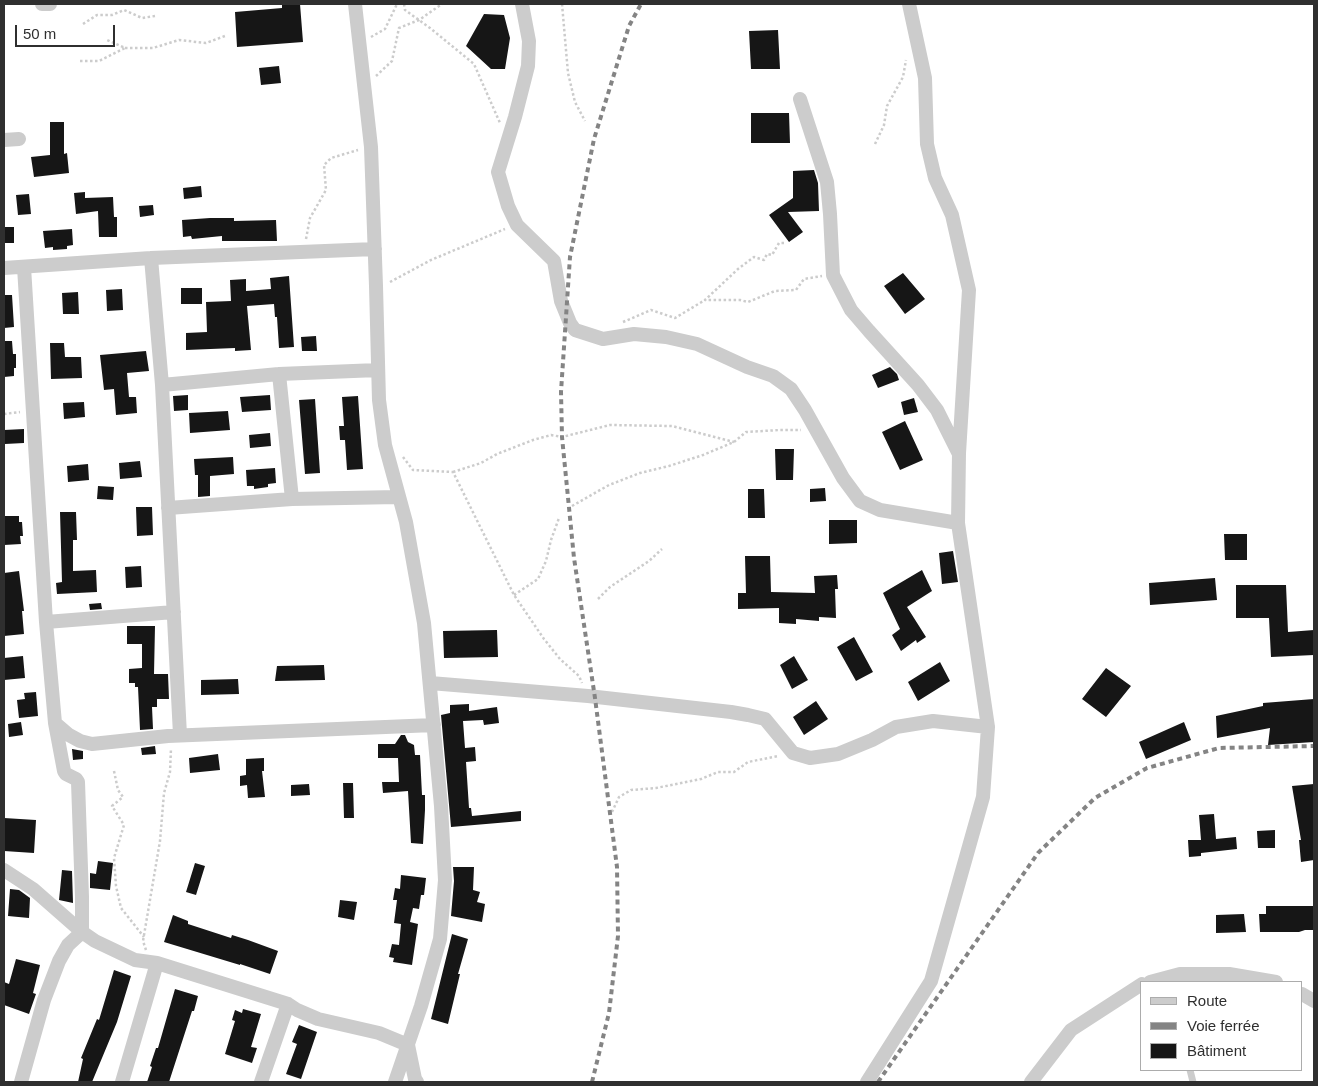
<!DOCTYPE html>
<html>
<head>
<meta charset="utf-8">
<style>
	body { margin:0 }
	#map { position:relative; width:1318px; height:1086px; overflow:hidden; background:#fff; font-family:Arial,sans-serif }
	canvas { display:block }
	.frame { position:absolute; inset:0; border:5px solid #2f2f2f; pointer-events:none }
	.legend { position:absolute; left:1140px; top:981px; width:162px; height:90px; box-sizing:border-box; background:#fff; border:1px solid #acacac; margin:0; padding:6px 9px; list-style:none; font-size:15px; color:#2f2f2f }
	.legend li { display:flex; align-items:center; gap:10px; height:25px }
	.legend b { width:25px; border:1px solid #acacac }
	.scale { position:absolute; left:15px; top:25px; width:100px; height:22px; box-sizing:border-box; border:2px solid #2f2f2f; border-top:0; padding-left:6px; font-size:15px; line-height:18px; white-space:nowrap; color:#2f2f2f; -webkit-text-stroke:4px #fff; paint-order:stroke }
</style>
</head>
<body>
<div id="map">
<canvas width="1318" height="1086"></canvas>
<div class="frame"></div>
<ul class="legend">
<li><b style="height:6px;background:#ccc"></b>Route</li>
<li><b style="height:6px;background:#848484"></b>Voie ferrée</li>
<li><b style="height:14px;background:#161616"></b>Bâtiment</li>
</ul>
<div class="scale">50 m</div>
</div>
<script>
const g = document.querySelector('canvas').getContext('2d');
g.lineJoin = 'round';
function fill(path, color) { g.fillStyle = color; g.fill(path, 'evenodd'); }
const toPath = rows => new Path2D(rows.map(r => 'M' + r).join(''));
function strokePath(path, color, width, dash) { g.strokeStyle = color; g.lineWidth = width; g.lineCap = dash ? 'butt' : 'round'; g.setLineDash(dash || []); g.stroke(path); }
fill(toPath([
	[282,4,300,4,303,42,237,47,235,12,282,8],
	[484,14,504,15,510,38,505,69,491,69,466,46],
	[778,30,780,69,751,69,749,31],
	[279,66,281,83,261,85,259,68],
	[751,113,789,113,790,143,751,143],
	[50,122,64,122,64,154,67,153,69,173,34,177,31,157,50,155],
	[814,170,818,183,819,211,788,212,803,232,789,242,769,215,793,198,793,171],
	[201,186,202,197,184,199,183,188],
	[85,192,85,198,113,197,114,217,117,217,117,237,99,237,98,211,76,214,74,193],
	[29,194,31,214,18,215,16,195],
	[153,205,154,215,140,217,139,206],
	[210,218,234,218,234,221,276,220,277,241,222,241,222,236,192,239,191,236,183,237,182,220],
	[4,227,14,227,14,243,4,243],
	[72,229,73,245,67,246,67,249,53,250,53,247,45,248,43,231],
	[903,273,925,299,905,314,884,286],
	[289,276,294,347,279,348,277,317,275,317,274,304,247,306,251,350,235,351,235,348,186,350,186,333,207,332,206,302,231,301,230,280,246,279,246,291,271,289,270,278],
	[181,288,202,288,202,304,181,304],
	[122,289,123,310,107,311,106,290],
	[78,292,79,314,63,314,62,293],
	[4,295,12,295,14,327,4,328],
	[316,336,317,351,302,351,301,337],
	[4,341,12,341,13,354,16,354,16,368,14,368,14,376,4,377],
	[50,343,64,343,65,357,81,357,82,378,51,379],
	[146,351,149,371,127,373,129,397,136,397,137,413,116,415,114,389,104,390,100,355],
	[890,367,897,374,899,380,878,388,872,375],
	[188,395,188,410,174,411,173,396],
	[270,395,271,410,242,412,240,397],
	[358,396,363,469,347,470,345,440,340,440,339,426,344,426,342,397],
	[914,398,918,412,904,415,901,402],
	[315,399,320,473,305,474,299,400],
	[84,402,85,417,64,419,63,403],
	[228,411,230,430,190,433,189,413],
	[905,421,923,460,900,470,882,432],
	[24,429,24,443,5,444,4,430],
	[270,433,271,446,250,448,249,435],
	[775,449,794,449,793,480,776,480],
	[233,457,234,474,210,476,210,496,198,497,198,475,195,475,194,459],
	[140,461,142,477,120,479,119,463],
	[88,464,89,480,68,482,67,466],
	[275,468,276,483,268,484,268,487,254,489,254,486,247,486,246,470],
	[98,486,114,487,113,500,97,499],
	[825,488,826,501,810,502,810,489],
	[748,489,764,489,765,518,748,518],
	[136,507,152,507,153,535,137,536],
	[60,512,76,512,77,540,73,540,73,571,96,570,97,592,57,594,56,583,62,582],
	[4,516,19,516,19,522,22,522,23,536,20,536,21,544,4,545],
	[829,520,857,520,857,543,829,544],
	[1224,534,1247,534,1247,560,1225,560],
	[953,551,958,582,942,584,939,553],
	[745,556,770,556,771,592,815,593,814,576,837,575,838,589,835,589,836,618,819,617,819,621,796,619,796,624,779,623,779,608,738,609,738,593,746,593],
	[141,566,142,587,126,588,125,567],
	[922,570,932,591,907,607,926,637,917,643,916,640,901,651,892,635,900,629,883,593],
	[19,571,24,611,22,611,24,634,4,636,4,573],
	[1215,578,1217,600,1150,605,1149,583],
	[1236,585,1286,585,1288,632,1314,630,1314,655,1271,657,1269,618,1236,618],
	[101,603,102,609,90,610,89,604],
	[127,626,155,626,154,674,168,674,169,699,157,699,157,707,152,707,153,729,140,730,138,687,135,687,135,683,129,683,129,669,142,668,142,644,127,644],
	[497,630,498,657,444,658,443,631],
	[854,637,873,672,856,681,837,647],
	[23,656,25,678,4,680,4,658],
	[794,656,808,680,792,689,780,665],
	[940,662,950,681,918,701,908,682],
	[324,665,325,680,275,681,277,666],
	[1106,668,1131,686,1106,717,1082,699],
	[238,679,239,694,201,695,201,680],
	[36,692,38,716,19,718,17,700,25,699,24,693],
	[1314,699,1314,742,1268,745,1270,728,1217,738,1216,716,1263,706,1263,703],
	[816,701,828,719,804,735,793,717],
	[469,704,469,711,497,707,499,723,484,725,483,720,463,721,465,748,475,747,476,761,466,762,469,808,471,808,472,816,521,811,521,821,451,827,441,715,450,713,450,705],
	[21,722,23,735,9,737,8,724],
	[1184,722,1191,740,1146,759,1139,742],
	[401,735,405,735,408,742,414,745,415,755,420,755,422,795,425,795,425,810,423,844,411,843,408,791,383,793,382,782,399,782,398,758,378,758,378,744,395,744],
	[155,746,156,754,142,755,141,748],
	[72,749,83,751,83,759,73,760],
	[218,754,220,770,190,773,189,758],
	[264,758,264,771,262,771,265,797,248,798,247,785,240,786,240,776,246,775,246,759],
	[343,783,353,783,354,818,344,818],
	[309,784,310,795,291,796,291,785],
	[1314,784,1314,860,1301,862,1299,840,1301,840,1292,786],
	[1214,814,1216,839,1236,837,1237,849,1201,853,1201,856,1189,857,1188,840,1201,840,1199,815],
	[4,818,36,820,34,853,4,851],
	[1275,830,1275,848,1258,848,1257,831],
	[98,861,113,863,110,890,90,888,90,873,96,874],
	[195,863,205,866,196,895,186,892],
	[453,867,474,867,473,890,480,892,477,902,485,904,482,922,451,916,454,881],
	[62,870,72,871,73,903,59,900],
	[401,875,426,878,424,895,421,895,419,909,413,908,410,922,418,924,412,965,393,962,394,958,389,957,392,944,399,945,401,924,394,923,397,900,393,900,395,888,400,889],
	[10,889,19,890,30,898,29,918,8,916],
	[340,900,357,902,354,920,338,917],
	[1266,906,1314,906,1314,930,1305,930,1299,932,1260,932,1259,914,1266,914],
	[1244,914,1246,932,1216,933,1216,915],
	[173,915,188,921,188,924,231,938,232,935,248,940,278,951,270,974,240,964,240,965,164,942],
	[452,934,468,939,458,974,460,974,448,1024,431,1019],
	[16,959,40,965,33,993,36,994,29,1014,4,1005,4,982,9,984],
	[114,970,131,976,117,1022,92,1082,78,1082,83,1059,81,1058,97,1019,99,1020],
	[175,989,198,996,194,1011,192,1011,169,1082,147,1082,152,1067,150,1066,156,1048,158,1048],
	[243,1009,261,1014,251,1047,257,1048,252,1063,225,1054,235,1021,232,1020,235,1010,242,1013],
	[299,1025,317,1032,301,1079,286,1074,297,1044,292,1042]
]), '#161616');
strokePath(toPath([
	[404,4,405,10,430,28,474,64,500,123],
	[562,4,568,73,575,102,585,121],
	[83,24,97,15,112,15,124,10,142,18,155,16],
	[371,37,385,29,397,4],
	[125,48,153,48,179,40,206,43,225,36],
	[80,61,99,61,125,48,105,39],
	[376,76,392,61,399,28,419,20,442,4],
	[875,144,884,125,887,106,903,77,906,60],
	[306,239,310,218,326,190,324,165,331,158,358,150],
	[784,243,779,243,772,255,767,254,764,260,754,257,738,269,705,300,740,300,748,302,775,291,796,290,804,279,822,276],
	[390,282,431,260,505,229],
	[623,322,651,310,675,318,705,300],
	[4,414,20,412],
	[403,457,413,470,453,472,514,595,544,639,560,659,579,676,582,683],
	[453,472,481,463,497,454,533,440,551,435,562,437,610,425,672,426,734,442],
	[572,506,609,485,640,473,669,466,703,455,734,442,746,432,780,430,801,430],
	[514,595,538,579,546,561,551,540,559,518],
	[598,599,610,587,649,561,662,549],
	[114,771,118,790,123,797,112,806,124,825,114,858,116,886,121,908,144,937],
	[612,812,619,797,631,790,656,788,701,779,718,772,734,772,748,762,778,756],
	[146,950,143,941,160,841,164,793,170,772,171,748]
]), '#ccc', 2.5, [2.5, 2.5]);
strokePath(toPath([
	[1190,1070,1193,1082]
]), '#ccc', 7);
strokePath(toPath([
	[42,4,50,4],
	[355,4,371,147,376,286,379,400,385,445,406,522,424,623,441,806,445,880,440,939,421,1006,395,1082],
	[522,4,529,41,528,66,515,117,498,172,508,206,517,225,554,261,561,301,570,323,575,330,603,339,634,334,666,337,697,344,747,367,773,376,791,389,805,410,843,478,860,501,880,510,958,523],
	[800,99,827,182,830,214,833,275,851,310,869,331,918,385,937,410,958,452],
	[4,140,19,139],
	[151,258,162,385,180,735],
	[4,268,151,258,375,249],
	[279,374,292,499],
	[162,385,279,374,378,370],
	[168,508,292,499,398,497],
	[46,622,174,612],
	[430,683,588,696,731,712,748,715,765,719,793,753,810,758,838,754,872,740,896,727,933,721,988,727],
	[55,723,69,735,80,741,92,744,168,736,434,725],
	[4,870,33,889,82,932,95,941,135,960,157,963,288,1004,297,1010,318,1019,379,1033,408,1045,415,1079,417,1082],
	[1150,982,1180,974,1229,974,1276,982],
	[1302,994,1314,1001],
	[21,1082,44,1000,59,961,68,945,82,932,82,897,78,782,76,779,66,774,64,771,55,723,46,622,24,267],
	[122,1082,157,963],
	[261,1082,288,1004],
	[867,1082,931,981,983,797,988,727,958,523,959,453,969,290,952,215,935,178,927,144,925,78,909,4],
	[1031,1082,1071,1030,1142,984]
]), '#ccc', 14);
strokePath(toPath([
	[592,1082,609,1013,618,936,617,867,595,698,574,558,562,437,561,392,570,257,594,139,629,26,641,4],
	[878,1082,1038,853,1095,798,1147,768,1219,748,1314,746]
]), '#848484', 4, [5, 4]);
</script>
</body>
</html>
